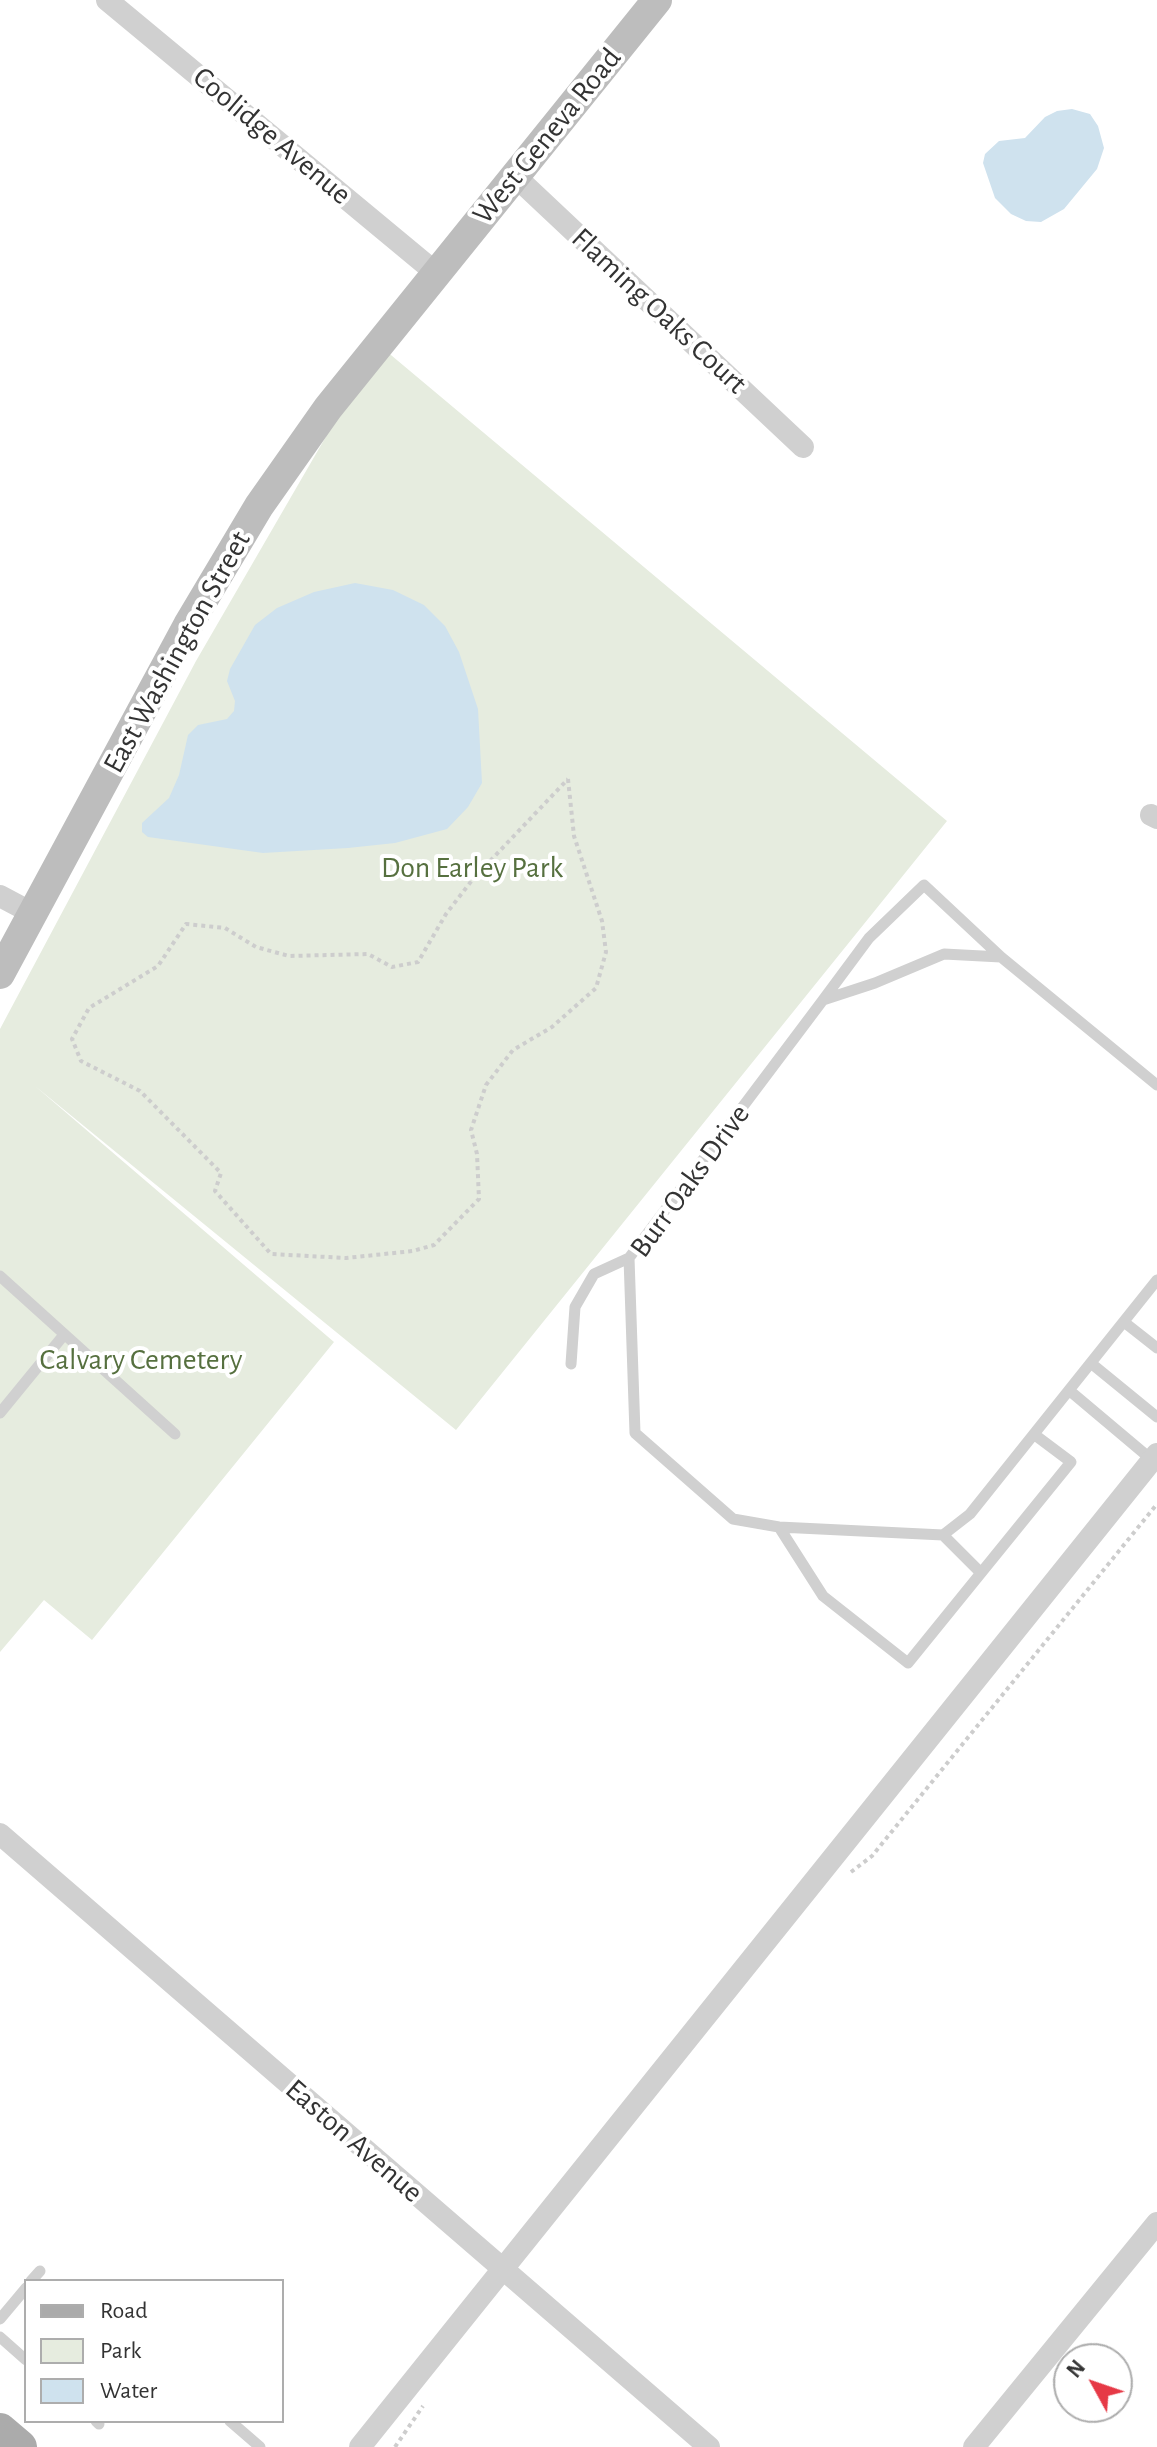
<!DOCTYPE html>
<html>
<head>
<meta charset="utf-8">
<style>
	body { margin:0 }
	#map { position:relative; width:1157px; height:2447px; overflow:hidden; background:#fff; font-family:"Alegreya Sans",sans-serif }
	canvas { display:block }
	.legend { position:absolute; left:24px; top:2279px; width:260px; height:144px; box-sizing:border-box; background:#fff; border:2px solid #adadad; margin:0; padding:10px 14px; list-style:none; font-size:24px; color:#333 }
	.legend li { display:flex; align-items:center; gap:16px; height:40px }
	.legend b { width:40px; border:2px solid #adadad }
	.north { position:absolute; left:1053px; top:2343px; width:80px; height:80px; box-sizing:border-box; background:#fff; border:2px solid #adadad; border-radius:50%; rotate:310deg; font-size:22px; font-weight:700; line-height:32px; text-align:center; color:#333 }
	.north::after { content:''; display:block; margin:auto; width:28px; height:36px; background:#e63946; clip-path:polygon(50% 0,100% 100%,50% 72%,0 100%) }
</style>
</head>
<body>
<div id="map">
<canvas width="1157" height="2447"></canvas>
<ul class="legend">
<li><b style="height:10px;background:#ababab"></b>Road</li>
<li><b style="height:22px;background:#e6ecdf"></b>Park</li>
<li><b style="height:22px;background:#cfe2ee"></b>Water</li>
</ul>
<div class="north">N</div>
</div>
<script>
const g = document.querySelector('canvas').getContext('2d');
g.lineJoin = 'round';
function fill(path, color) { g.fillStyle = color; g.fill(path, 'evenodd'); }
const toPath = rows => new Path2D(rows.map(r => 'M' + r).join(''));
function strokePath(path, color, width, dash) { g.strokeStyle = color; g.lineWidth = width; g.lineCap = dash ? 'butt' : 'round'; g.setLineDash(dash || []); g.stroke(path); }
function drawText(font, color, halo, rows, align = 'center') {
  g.font = font + ' "Alegreya Sans",sans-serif'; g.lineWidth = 8; g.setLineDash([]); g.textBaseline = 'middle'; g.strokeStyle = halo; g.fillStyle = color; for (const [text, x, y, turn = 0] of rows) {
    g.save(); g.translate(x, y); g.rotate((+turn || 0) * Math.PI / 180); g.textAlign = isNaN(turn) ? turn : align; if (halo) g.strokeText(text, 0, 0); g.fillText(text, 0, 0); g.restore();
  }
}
fill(toPath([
	[379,345,947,821,456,1430,35,1086,334,1342,92,1640,44,1600,0,1652,0,1029,196,661]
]), '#e6ecdf');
fill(toPath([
	[1072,109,1090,114,1098,126,1104,148,1097,169,1064,209,1041,222,1026,221,1011,214,995,198,983,163,985,154,999,141,1025,138,1045,117,1057,111],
	[355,583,393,590,424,605,445,626,459,652,478,709,482,783,468,807,447,829,395,843,348,848,263,853,148,837,142,832,142,823,169,798,179,775,188,735,198,725,227,719,234,711,235,701,227,681,230,669,255,625,277,608,314,592]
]), '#cfe2ee');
strokePath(toPath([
	[568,779,574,836,602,921,606,952,596,988,552,1027,513,1050,486,1085,471,1130,477,1154,479,1199,434,1245,413,1251,346,1258,271,1254,215,1191,221,1173,140,1091,81,1061,72,1039,89,1008,158,966,186,924,225,928,256,947,289,956,368,954,392,967,418,962,446,914,473,879,568,779],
	[851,1872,872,1856,1157,1504],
	[395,2447,423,2406]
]), '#cdcdcd', 4, [4, 4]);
strokePath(toPath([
	[823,1000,869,938,924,885,1001,957],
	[1157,1085,1001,957,944,954,875,983,823,1000,629,1258,635,1433,733,1519,779,1527,943,1535,970,1514,1157,1280],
	[0,1276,175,1434],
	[1124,1322,1157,1348],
	[571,1364,575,1307,594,1274,629,1258],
	[1092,1364,1157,1417],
	[1070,1391,1152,1460],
	[0,1413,63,1336],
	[779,1527,823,1596,908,1663,1071,1462,1035,1435],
	[943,1535,981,1573],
	[31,2281,40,2271],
	[0,2319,26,2288],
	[0,2337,26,2360],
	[96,2421,99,2424],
	[230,2421,260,2447]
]), '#d0d0d0', 11);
strokePath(toPath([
	[107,0,436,273],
	[515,176,803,447],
	[1151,815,1157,818],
	[0,896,32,913],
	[0,1834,709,2447],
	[360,2447,1157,1454],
	[974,2447,1157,2223]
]), '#d0d0d0', 22);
strokePath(toPath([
	[0,974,188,625,259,506,328,408,657,0]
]), '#bdbdbd', 30);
strokePath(toPath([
	[0,2430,20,2447]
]), '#ababab', 34);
drawText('30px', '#333', '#fff', [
	["Coolidge Avenue",272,136,40],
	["West Geneva Road",547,136,-51],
	["Flaming Oaks Court",659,311,43],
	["East Washington Street",177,652,-61],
	["Burr Oaks Drive",690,1181,-54],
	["Easton Avenue",354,2141,41]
]);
drawText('30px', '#56703f', '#fff', [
	["Don Earley Park",472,868],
	["Calvary Cemetery",141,1360]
]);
</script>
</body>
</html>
